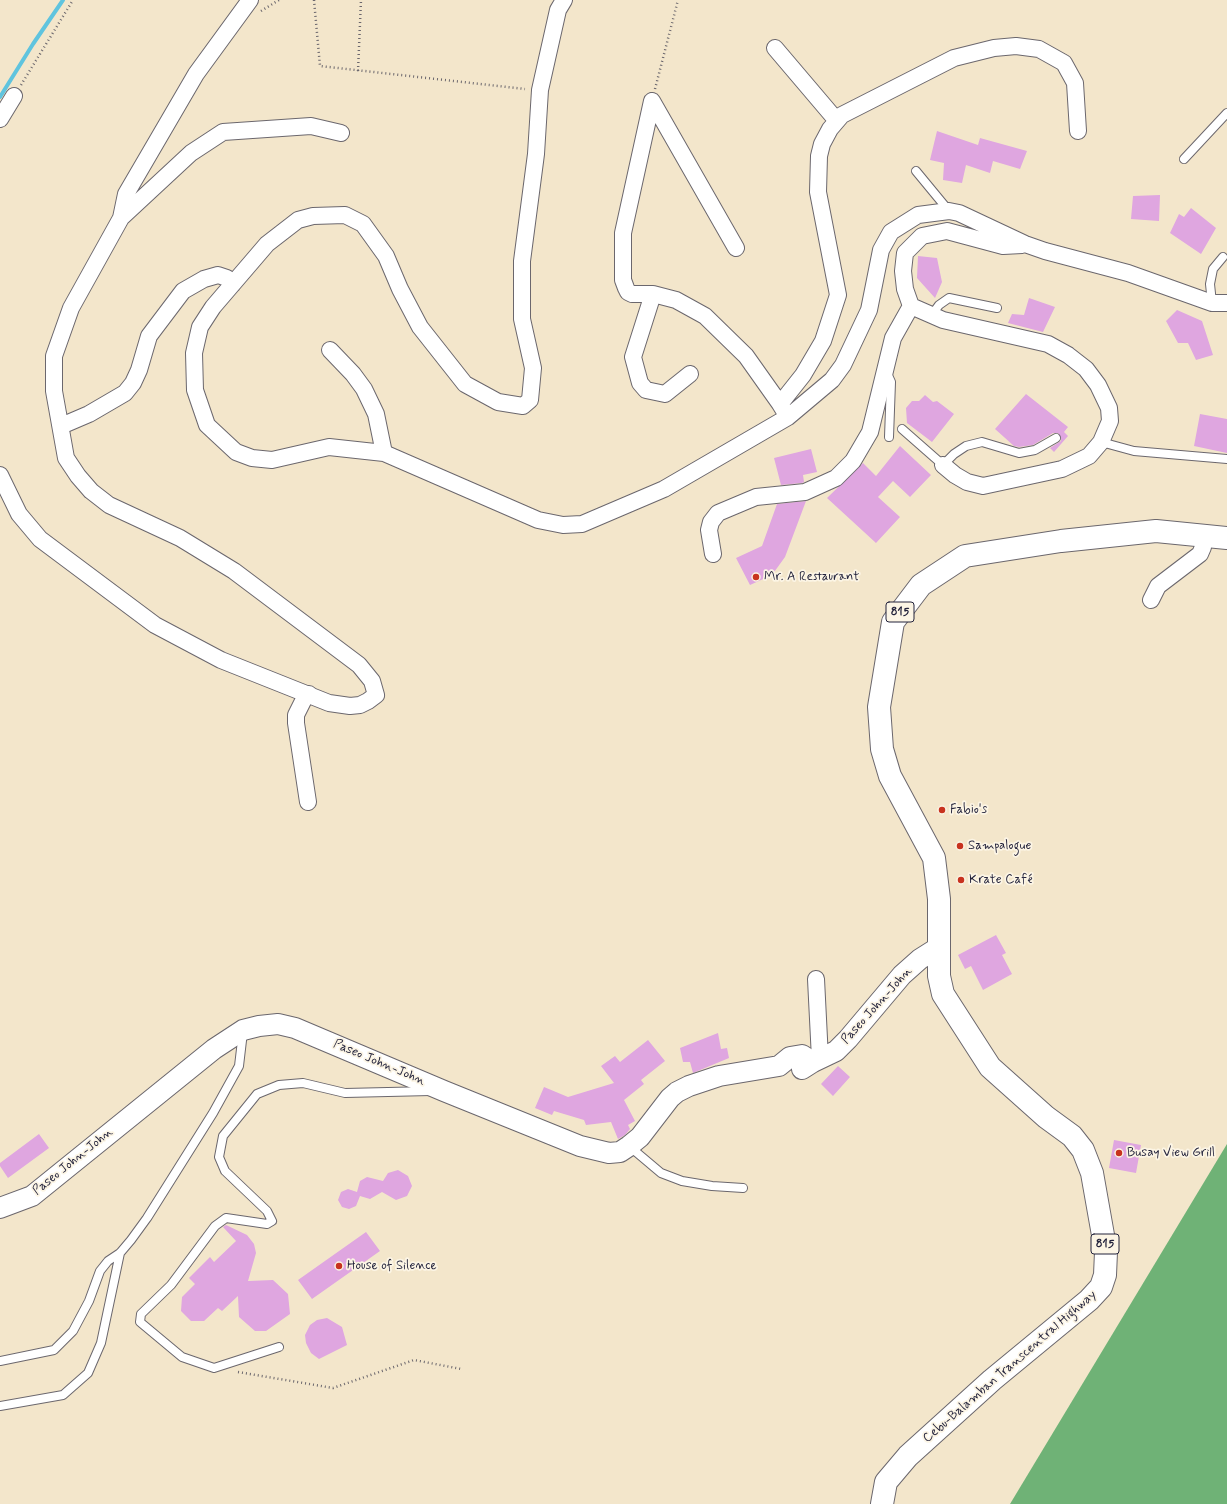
<!DOCTYPE html>
<html>
<head>
<meta charset="utf-8">
<style>
	body { margin:0 }
	canvas { display:block; background:#f3e6cb }
</style>
</head>
<body>
<canvas width="1227" height="1504"></canvas>
<script>
const g = document.querySelector('canvas').getContext('2d');
g.lineJoin = 'round';
function fill(path, color) { g.fillStyle = color; g.fill(path, 'evenodd'); }
const toPath = rows => new Path2D(rows.map(r => 'M' + r).join(''));
function strokePath(path, color, width, dash) { g.strokeStyle = color; g.lineWidth = width; g.lineCap = dash ? 'butt' : 'round'; g.setLineDash(dash || []); g.stroke(path); }
function drawText(font, color, halo, rows, align = 'center') {
  g.font = font + ' Mynerve,sans-serif'; g.lineWidth = 3.5; g.setLineDash([]); g.textBaseline = 'middle'; g.strokeStyle = halo; g.fillStyle = color; for (const [text, x, y, turn = 0] of rows) {
    g.save(); g.translate(x, y); g.rotate((+turn || 0) * Math.PI / 180); g.textAlign = isNaN(turn) ? turn : align; if (halo) g.strokeText(text, 0, 0); g.fillText(text, 0, 0); g.restore();
  }
}
fill(toPath([
	[1227,1144,1227,1504,1010,1504]
]), '#6fb276');
strokePath(toPath([
	[0,97,33,44,63,0]
]), '#60c4de', 4);
fill(toPath([
	[937,131,978,145,980,138,1027,151,1020,169,993,161,990,173,966,165,962,183,943,180,944,163,930,160],
	[1160,195,1159,221,1131,219,1133,196],
	[1191,208,1216,228,1201,254,1170,233,1179,214,1184,217],
	[918,256,937,258,942,282,935,298,917,278],
	[1029,298,1055,307,1043,332,1008,323,1012,314,1024,315],
	[1177,310,1202,321,1213,355,1196,360,1188,343,1178,343,1166,321],
	[1026,394,1068,427,1064,432,1068,436,1054,452,1050,448,1061,441,1061,438,1058,433,1053,433,1033,445,1019,447,1014,446,995,429],
	[925,395,933,402,937,401,954,414,932,442,907,423,906,408,912,401,919,401],
	[1200,414,1227,419,1227,453,1194,446],
	[900,446,931,475,910,497,893,481,878,497,900,517,876,543,827,498,863,463,876,476],
	[811,449,817,472,803,475,804,482,802,483,781,485,774,458],
	[806,501,785,557,772,575,750,585,736,558,762,546,777,504],
	[996,935,1006,953,1002,955,1012,974,983,990,971,966,965,969,958,955],
	[718,1033,721,1049,727,1048,729,1058,693,1073,690,1062,683,1062,680,1048],
	[648,1040,665,1061,641,1080,644,1084,624,1100,635,1121,628,1125,630,1129,625,1135,618,1139,611,1122,586,1125,584,1120,554,1111,552,1115,535,1108,544,1087,568,1097,614,1083,601,1066,615,1056,620,1062],
	[838,1066,850,1077,833,1096,821,1084],
	[39,1134,49,1148,8,1178,0,1166,0,1163],
	[1114,1140,1141,1145,1136,1173,1109,1168],
	[398,1170,408,1176,412,1186,407,1196,396,1200,382,1192,370,1199,360,1196,356,1206,349,1209,342,1207,338,1200,341,1192,348,1189,357,1192,360,1181,367,1177,383,1181,388,1173],
	[226,1225,247,1235,254,1244,256,1253,248,1281,273,1280,288,1294,290,1314,266,1331,255,1331,239,1317,238,1296,222,1311,218,1308,204,1321,191,1321,181,1311,182,1297,195,1284,189,1278,210,1257,214,1262,236,1241,223,1227],
	[366,1232,380,1251,312,1299,298,1280],
	[327,1318,342,1327,347,1345,319,1359,311,1353,306,1343,305,1335,310,1325,317,1320]
]), '#dfa6e0');
const service = toPath([
	[1184,159,1227,113],
	[916,171,949,211],
	[1212,303,1210,284,1213,269,1223,257],
	[931,316,939,305,949,298,997,308],
	[886,371,891,382,889,437],
	[902,429,943,465,954,454,966,446,982,442,1019,453,1035,450,1056,438],
	[1101,442,1134,451,1227,459],
	[629,1146,661,1173,682,1181,712,1186,743,1188],
	[279,1347,214,1368,182,1357,140,1322,141,1314,171,1285,215,1226,226,1218,267,1224,272,1221,267,1211,225,1171,219,1157,223,1136,257,1094,279,1085,303,1083,345,1093,431,1091],
	[0,1361,54,1350,73,1331,89,1301,100,1271,108,1261,120,1253,131,1240,147,1218,213,1113,239,1066,243,1032],
	[0,1406,63,1395,88,1373,101,1343,120,1253]
]);
const minor = toPath([
	[564,0,558,10,540,90,536,154,522,261,522,319,533,368,530,400,523,406,498,402,465,384,420,327,400,289,386,256,363,224,345,215,313,216,298,220,267,244,213,307,200,327,194,353,195,390,207,425,236,452,252,458,272,460,329,447,384,453,538,520,563,525,582,524,664,489,788,417,832,380,843,365,869,310,881,250,891,232,918,215,949,211,959,213,1025,244,1045,251,1128,273,1212,303,1227,303],
	[775,48,837,121],
	[652,101,623,233,623,280,626,288,628,292,632,294,653,294,676,300,705,316,746,356,780,404],
	[652,101,736,248],
	[0,119,14,96],
	[121,218,126,194,196,74,250,0],
	[653,294,633,357,640,383,646,390,665,394,690,374],
	[330,350,353,374,364,389,376,414,384,453],
	[788,417,780,404,803,375,823,341,838,295,818,192,819,156,822,144,830,129,842,115,954,58,994,48,1016,46,1039,49,1064,63,1075,83,1078,131],
	[61,426,89,414,125,393,133,383,139,370,149,336,183,291,204,279,218,275,227,278,232,285],
	[943,465,955,475,967,482,983,486,1062,469,1089,456,1101,442,1110,421,1109,408,1098,385,1086,369,1068,355,1048,344,943,320,911,306,905,289,903,271,905,253,922,236,947,231,1003,246,1022,245],
	[0,475,19,514,40,539,155,625,221,660,329,703,350,706,360,705,368,701,376,695,372,681,359,665,234,571,180,538,109,505,91,491,78,476,66,458,54,391,54,356,71,308,121,218,191,153,223,132,311,126,341,133],
	[713,554,709,530,711,522,718,513,756,497,805,492,836,478,853,461,870,432,893,338,911,306],
	[1151,600,1158,586,1200,554,1203,547,1203,535],
	[308,802,296,723,296,715,304,699,309,694],
	[816,979,820,1059]
]);
const tertiary = toPath([
	[802,1069,813,1062,836,1051,848,1039,902,975,920,959,939,947],
	[0,1208,32,1196,214,1049,243,1030,259,1026,278,1024,295,1028,444,1091,580,1146,609,1153,620,1152,629,1146,640,1137,670,1098,677,1092,689,1086,719,1076,779,1066,790,1057,802,1055,813,1062]
]);
const primary = toPath([
	[882,1504,886,1482,908,1456,992,1380,1089,1300,1101,1287,1105,1275,1106,1252,1092,1173,1083,1150,1072,1136,1046,1117,990,1067,943,994,939,976,939,899,934,858,890,776,882,749,879,707,893,622,921,585,965,556,1061,541,1156,531,1227,538]
]);
strokePath(service, '#6b676d', 10);
strokePath(minor, '#6b676d', 18);
strokePath(tertiary, '#6b676d', 22);
strokePath(primary, '#6b676d', 24);
strokePath(toPath([
	[314,0,320,66,525,89],
	[261,11,279,0],
	[358,71,361,0],
	[21,85,73,0],
	[655,89,678,0],
	[238,1372,333,1388,414,1360,461,1369]
]), '#6b676d', 2.5, [1, 3]);
strokePath(service, '#fff', 8);
strokePath(minor, '#fff', 16);
strokePath(tertiary, '#fff', 20);
strokePath(primary, '#fff', 22);
for (const [x, y, r, color] of [
	[756,577,4,"#c8321e"],
	[942,810,4,"#c8321e"],
	[960,846,4,"#c8321e"],
	[961,880,4,"#c8321e"],
	[1119,1153,4,"#c8321e"],
	[339,1266,4,"#c8321e"]
]) { const dot = new Path2D(); dot.arc(x, y, r, 0, 2 * Math.PI); g.fillStyle = color; g.fill(dot); strokePath(dot, '#fcf5e5', 1.5); }
for (const [x, y, w] of [
	[900,612,28],
	[1105,1244,28]
]) { const box = new Path2D(); box.roundRect(x - w / 2, y - 10, w, 20, 3); g.fillStyle = '#fcf5e5'; g.fill(box); strokePath(box, '#22223b', 1); }
drawText('bold 12px', '#22223b', null, [
	["815",900,612],
	["815",1105,1244]
]);
drawText('13px', '#22223b', '#fcf5e5', [
	["Mr. A Restaurant",764,577],
	["Fabio's",950,810],
	["Sampalogue",968,846],
	["Krate Café",969,880],
	["Busay View Grill",1127,1153],
	["House of Silence",347,1266]
], 'left');
drawText('13px', '#22223b', '#fcf5e5', [
	["Paseo John-John",877,1006,-48],
	["Paseo John-John",379,1063,23],
	["Paseo John-John",73,1162,-39],
	["Cebu-Balamban Transcentral Highway",1010,1367,-41]
]);
</script>
</body>
</html>
